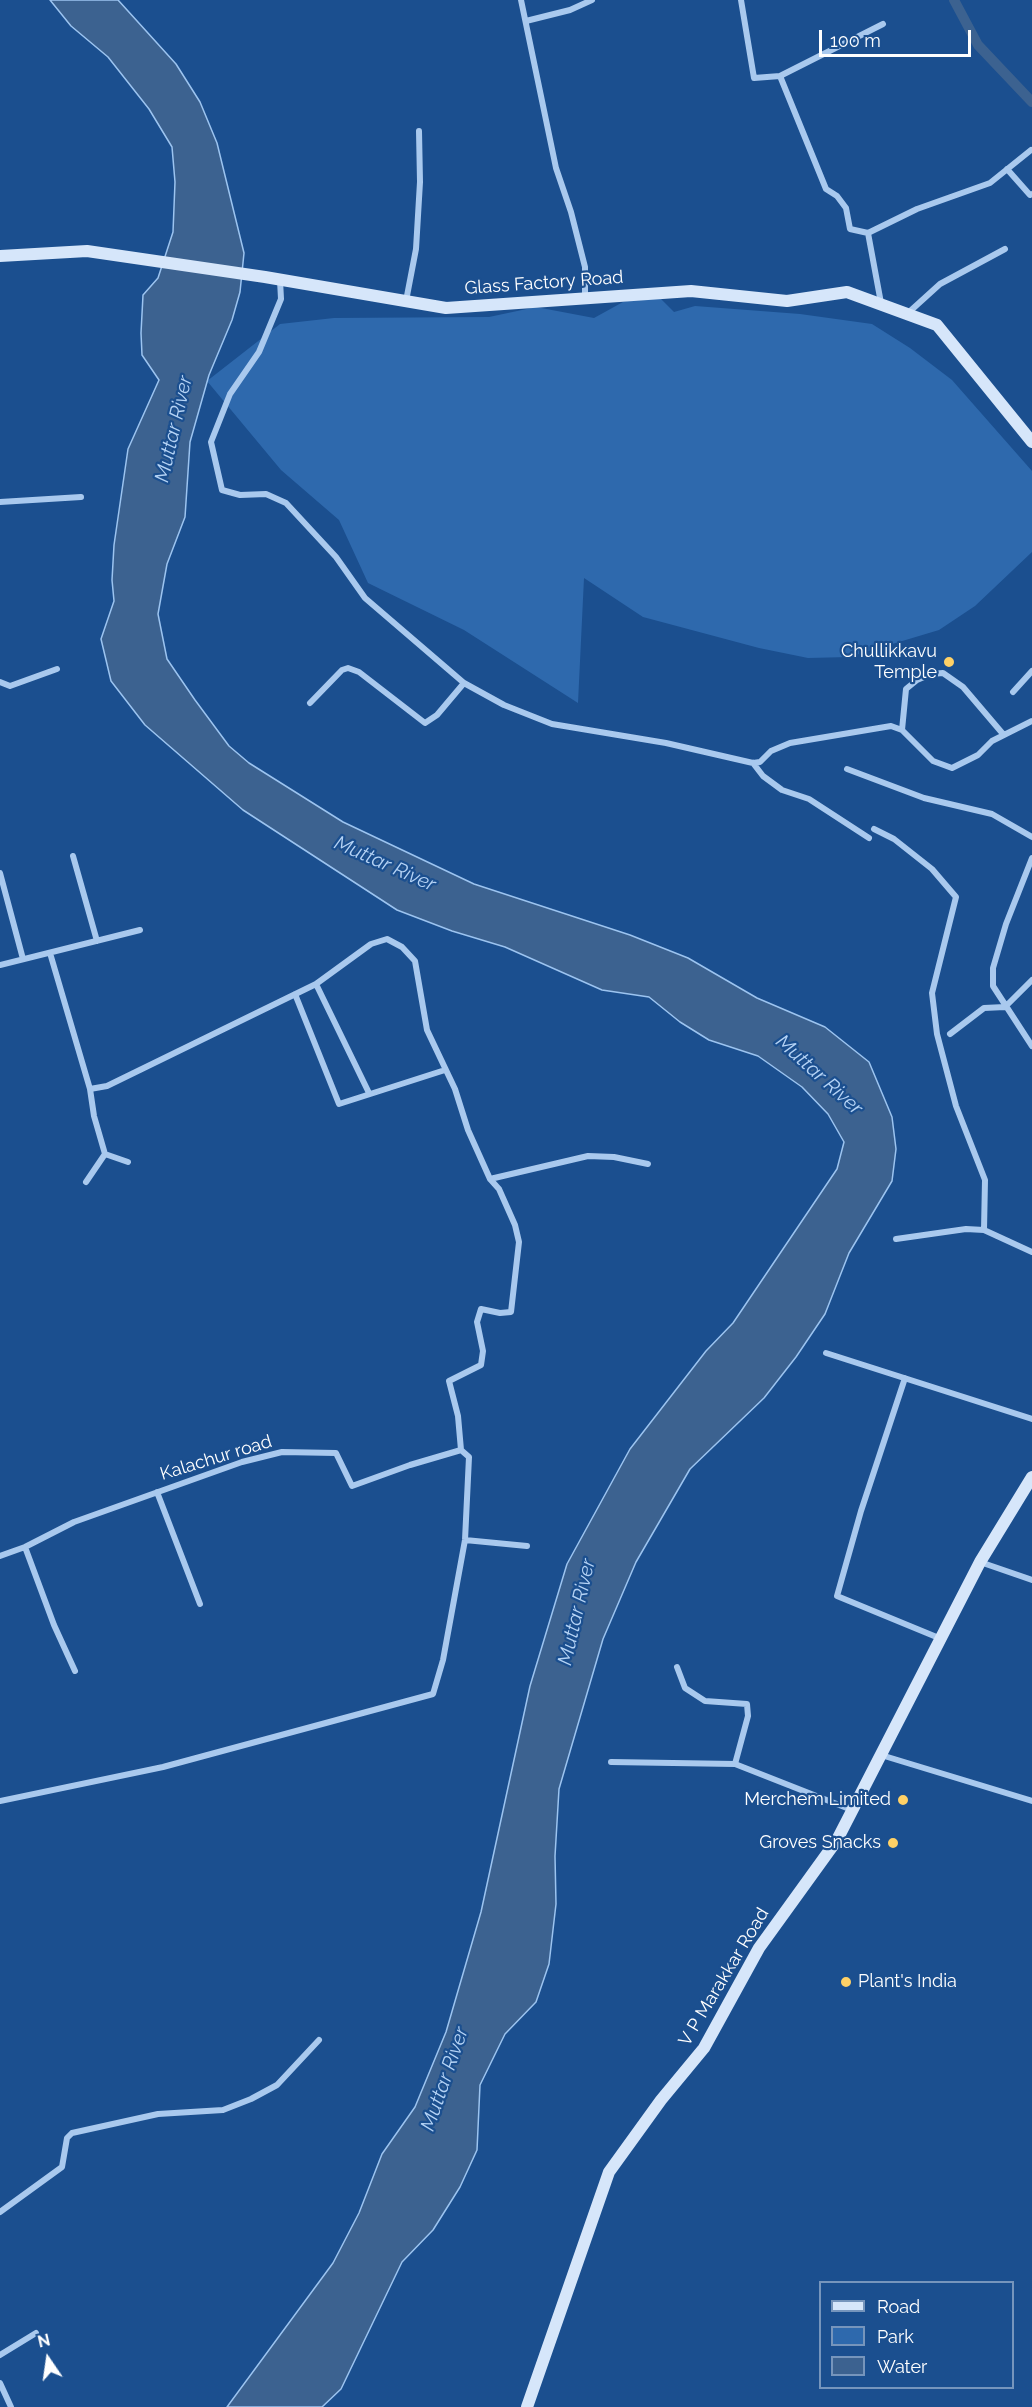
<!DOCTYPE html>
<html>
<head>
<meta charset="utf-8">
<style>
	body { margin:0 }
	#map { position:relative; width:1032px; height:2407px; overflow:hidden; background:#1b4f8f; font-family:Raleway,sans-serif }
	canvas { display:block }
	.legend { position:absolute; left:819px; top:2281px; width:195px; height:108px; box-sizing:border-box; background:#1b4f8f; border:2px solid #7695bc; margin:0; padding:8px 10px; list-style:none; font-size:18px; color:#fff }
	.legend li { display:flex; align-items:center; gap:12px; height:30px }
	.legend b { width:30px; border:2px solid #7695bc }
	.north { position:absolute; left:18px; top:2329px; width:60px; height:60px; -webkit-text-stroke:4px #1b4f8f; paint-order:stroke; rotate:347deg; font-size:16px; font-weight:700; line-height:24px; text-align:center; color:#fff }
	.north::after { content:''; display:block; margin:auto; width:21px; height:27px; background:#fff; clip-path:polygon(50% 0,100% 100%,50% 72%,0 100%) }
	.scale { position:absolute; left:819px; top:30px; width:152px; height:27px; box-sizing:border-box; border:3px solid #fff; border-top:0; padding-left:8px; font-size:18px; line-height:21px; white-space:nowrap; color:#fff; -webkit-text-stroke:4px #1b4f8f; paint-order:stroke }
</style>
</head>
<body>
<div id="map">
<canvas width="1032" height="2407"></canvas>
<ul class="legend">
<li><b style="height:8px;background:#d6e6fa"></b>Road</li>
<li><b style="height:16px;background:#2e69ad"></b>Park</li>
<li><b style="height:16px;background:#3c6290"></b>Water</li>
</ul>
<div class="north">N</div>
<div class="scale">100 m</div>
</div>
<script>
const g = document.querySelector('canvas').getContext('2d');
g.lineJoin = 'round';
function fill(path, color) { g.fillStyle = color; g.fill(path, 'evenodd'); }
const toPath = rows => new Path2D(rows.map(r => 'M' + r).join(''));
function strokePath(path, color, width, dash) { g.strokeStyle = color; g.lineWidth = width; g.lineCap = dash ? 'butt' : 'round'; g.setLineDash(dash || []); g.stroke(path); }
function drawText(font, color, halo, rows, align = 'center') {
  g.font = font + ' Raleway,sans-serif'; g.lineWidth = 4.5; g.setLineDash([]); g.textBaseline = 'middle'; g.strokeStyle = halo; g.fillStyle = color; for (const [text, x, y, turn = 0] of rows) {
    g.save(); g.translate(x, y); g.rotate((+turn || 0) * Math.PI / 180); g.textAlign = isNaN(turn) ? turn : align; if (halo) g.strokeText(text, 0, 0); g.fillText(text, 0, 0); g.restore();
  }
}
fill(toPath([
	[655,293,674,312,695,306,800,314,872,324,910,348,952,380,1032,471,1032,552,975,606,939,630,849,657,808,658,759,648,643,617,584,578,578,703,464,630,368,583,339,520,281,470,207,381,280,324,334,318,489,317,536,307,594,318,623,302]
]), '#2e69ad');
const water = toPath([
	[50,0,118,0,176,64,200,102,217,143,244,253,240,292,232,320,209,375,190,442,185,517,167,564,158,614,167,659,195,700,229,746,249,763,343,822,474,884,630,935,688,958,757,998,825,1027,869,1062,892,1117,896,1149,892,1181,849,1253,825,1314,796,1357,764,1398,690,1469,636,1562,603,1639,559,1789,555,1856,556,1904,549,1964,536,2002,505,2034,480,2085,477,2150,460,2187,433,2230,402,2262,341,2389,322,2407,227,2407,333,2263,359,2213,382,2154,415,2107,446,2032,481,1912,530,1686,567,1564,630,1449,706,1351,733,1323,837,1169,844,1142,828,1114,802,1087,758,1056,709,1040,680,1022,649,997,602,990,505,947,452,931,397,910,243,810,145,725,111,681,101,639,114,601,112,580,114,545,128,449,159,380,142,355,141,333,143,295,158,278,173,232,175,182,172,147,149,109,108,57,71,26,50,0]
]);
fill(water, '#3c6290');
strokePath(water, '#9cc4f0', 1.5);
strokePath(toPath([
	[954,0,978,45,1032,102]
]), '#3c6290', 10);
strokePath(toPath([
	[521,0,556,168,571,212,585,267,585,297],
	[741,0,754,78,780,76,826,189,837,196,846,208,850,229,868,233,881,303],
	[526,21,570,10,592,0],
	[780,76,883,24],
	[1007,169,1030,195,1032,194],
	[868,233,917,209,990,183,1031,150],
	[280,280,281,299,259,352,230,394,211,442,222,490,240,495,266,494,286,503,336,557,365,598,464,683,504,705,552,724,666,743,753,763,760,762,771,751,790,743,891,726,902,730,933,761,952,768,978,755,992,741,1032,721],
	[406,301,416,249,420,182,419,131],
	[908,313,940,284,1005,249],
	[0,502,81,497],
	[0,682,10,686,57,669],
	[1013,692,1032,671],
	[310,703,342,670,348,668,359,672,425,723,437,715,464,683],
	[902,730,906,689,917,680,931,674,943,673,963,687,1003,734],
	[753,763,763,776,782,790,809,799,869,838],
	[847,769,924,798,992,814,1032,837],
	[874,829,894,839,932,869,956,897,932,993,937,1034,956,1106,985,1180,984,1230],
	[73,856,97,941],
	[1032,858,1006,924,993,968,993,986,1032,1046],
	[0,873,23,959],
	[50,953,90,1089],
	[0,965,140,930],
	[316,984,369,1093],
	[295,994,339,1104,445,1070],
	[950,1034,984,1008,1005,1007,1032,980],
	[105,1154,128,1162],
	[490,1179,588,1156,614,1157,648,1164],
	[86,1182,105,1154,94,1116,90,1089,107,1086,316,984,371,944,387,939,402,947,415,961,427,1030,455,1089,468,1130,490,1179,499,1189,515,1225,519,1242,511,1312,500,1313,481,1309,477,1322,483,1351,481,1365,449,1381,458,1416,461,1450],
	[896,1239,966,1229,984,1230,1032,1252],
	[826,1353,1032,1419],
	[905,1378,861,1511,837,1596,939,1638],
	[157,1492,200,1604],
	[465,1540,527,1546],
	[25,1547,54,1625,75,1671],
	[0,1556,25,1547,74,1522,242,1462,282,1452,336,1453,352,1486,410,1465,461,1450,469,1457,465,1540,443,1660,433,1694,163,1767,0,1801],
	[980,1562,1032,1580],
	[677,1667,685,1688,705,1701,747,1704,748,1716,735,1764],
	[881,1755,1032,1801],
	[611,1762,735,1764,852,1810],
	[0,2212,62,2167,67,2138,72,2133,158,2114,223,2110,251,2099,277,2085,319,2040],
	[0,2355,36,2333],
	[0,2383,11,2407]
]), '#a9c9ee', 6);
strokePath(toPath([
	[0,256,87,251,265,277,446,308,691,291,787,301,847,292,937,325,1032,442],
	[527,2407,609,2172,661,2100,704,2048,759,1948,837,1840,980,1562,1032,1477]
]), '#d6e6fa', 12);
for (const [x, y, r, color] of [
	[949,662,6,"#ffd166"],
	[903,1800,6,"#ffd166"],
	[893,1843,6,"#ffd166"],
	[846,1982,6,"#ffd166"]
]) { const dot = new Path2D(); dot.arc(x, y, r, 0, 2 * Math.PI); g.fillStyle = color; g.fill(dot); strokePath(dot, '#1b4f8f', 2); }
drawText('18px', '#fff', '#1b4f8f', [
	["Glass Factory Road",544,283,-4],
	["Kalachur road",216,1458,-17],
	["V P Marakkar Road",724,1977,-59]
]);
drawText('18px', '#fff', '#1b4f8f', [
	["Chullikkavu",937,652],
	["Temple",937,673],
	["Merchem Limited",891,1800],
	["Groves Snacks",881,1843],
	["Plant's India",858,1982,"left"]
], 'right');
drawText('italic 20px', '#b5d3f5', '#1b4f8f', [
	["Muttar River",174,429,-77],
	["Muttar River",385,864,24],
	["Muttar River",819,1075,42],
	["Muttar River",577,1612,-77],
	["Muttar River",445,2079,-71]
]);
</script>
</body>
</html>
